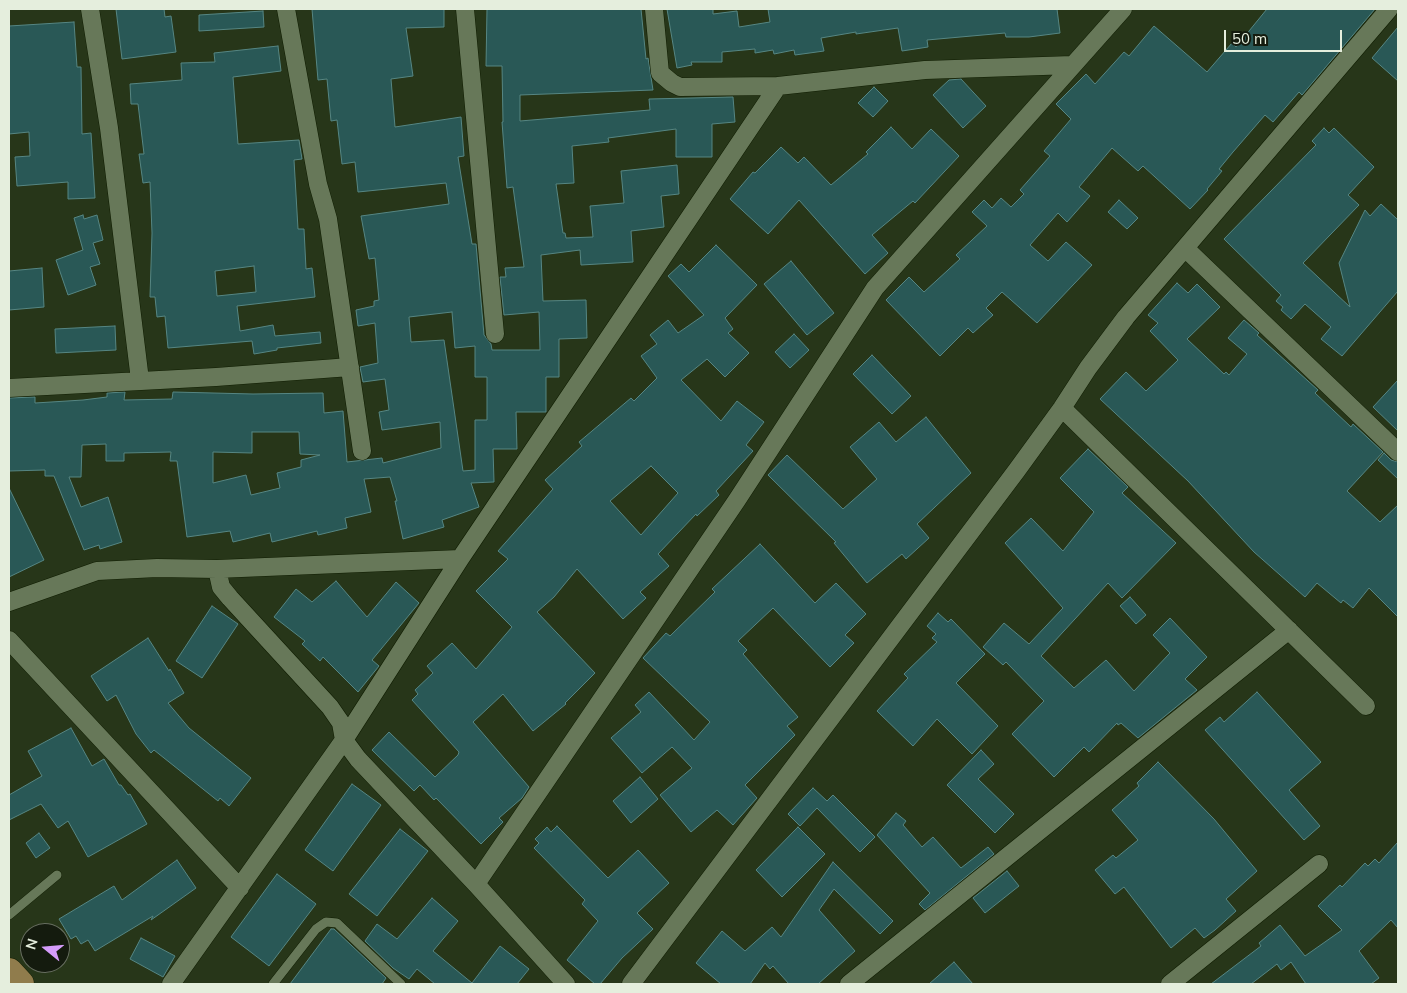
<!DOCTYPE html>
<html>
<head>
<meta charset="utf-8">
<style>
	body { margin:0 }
	#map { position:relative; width:1407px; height:993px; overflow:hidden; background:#273619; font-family:Mulish,sans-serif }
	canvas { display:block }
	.frame { position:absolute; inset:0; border:10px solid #e5eedd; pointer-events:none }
	.north { position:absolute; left:20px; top:923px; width:50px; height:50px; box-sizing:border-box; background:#141b0e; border:1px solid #686f61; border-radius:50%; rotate:287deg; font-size:14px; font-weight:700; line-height:20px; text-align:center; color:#e5eedd }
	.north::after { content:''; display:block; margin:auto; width:18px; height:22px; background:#d59cfb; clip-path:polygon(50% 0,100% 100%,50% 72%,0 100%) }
	.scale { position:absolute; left:1224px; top:30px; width:118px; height:22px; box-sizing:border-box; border:2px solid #e5eedd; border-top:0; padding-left:6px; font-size:15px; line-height:18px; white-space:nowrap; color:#e5eedd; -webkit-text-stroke:4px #141b0e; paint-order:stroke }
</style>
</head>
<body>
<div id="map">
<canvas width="1407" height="993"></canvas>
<div class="frame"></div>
<div class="north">N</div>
<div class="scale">50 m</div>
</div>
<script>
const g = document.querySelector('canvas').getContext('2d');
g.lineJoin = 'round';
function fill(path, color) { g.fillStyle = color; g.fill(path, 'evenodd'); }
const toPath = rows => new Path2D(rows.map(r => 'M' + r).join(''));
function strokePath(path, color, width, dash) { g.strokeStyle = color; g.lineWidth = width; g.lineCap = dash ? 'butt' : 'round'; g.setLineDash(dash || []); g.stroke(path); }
const building = toPath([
	[116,9,164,9,165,17,171,16,176,52,122,59,116,9],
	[312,9,444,9,444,27,406,28,413,76,391,79,395,127,461,117,464,156,458,157,472,244,476,244,484,335,491,344,492,350,540,350,539,312,504,315,500,277,506,277,505,268,524,267,513,187,507,188,502,122,503,122,502,66,486,66,487,9,641,9,646,59,648,58,653,90,520,95,520,121,650,110,649,99,733,97,735,122,712,124,712,157,676,157,676,129,608,138,609,142,572,146,574,183,556,184,563,233,565,233,566,238,593,237,590,206,624,203,621,171,677,165,679,194,661,196,664,227,631,231,633,262,581,265,580,250,541,255,543,301,586,300,587,338,559,339,559,377,546,377,546,412,516,412,517,449,493,449,494,482,471,483,479,507,442,520,444,527,403,539,395,501,397,501,390,477,364,479,371,512,345,518,347,528,318,535,317,531,272,542,270,533,233,542,230,531,187,537,177,461,170,461,171,452,124,453,124,461,106,461,106,444,82,445,81,477,69,477,81,507,108,497,122,542,100,549,99,545,84,550,54,476,45,476,45,470,9,471,9,398,35,397,35,403,83,400,107,397,107,393,125,392,124,400,172,399,173,392,253,394,323,393,324,413,343,411,347,462,382,458,383,463,441,448,440,422,382,430,379,412,389,410,385,379,363,382,360,367,378,363,375,323,358,326,356,310,374,306,374,301,379,300,375,258,369,259,361,216,449,204,446,183,358,192,355,162,342,164,337,120,331,121,327,79,318,80,312,9],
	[452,312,455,348,475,346,475,377,487,377,487,420,475,420,475,470,463,471,444,340,411,342,409,317,452,312],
	[252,432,299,432,300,454,320,455,301,460,301,467,277,473,280,488,251,495,246,475,213,483,213,452,252,453,252,432],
	[667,9,713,9,713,14,737,11,739,27,770,22,768,9,1057,9,1060,33,1029,37,1006,37,1005,33,927,40,928,47,902,51,898,28,856,34,856,32,821,38,824,51,795,55,794,50,774,54,773,50,755,53,755,49,722,52,722,62,691,62,692,65,677,68,667,9],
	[1267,9,1375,9,1302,95,1299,92,1273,122,1265,115,1233,152,1219,169,1222,171,1207,189,1208,190,1190,209,1143,166,1138,171,1112,148,1079,187,1090,196,1067,222,1058,213,1030,245,1048,261,1066,242,1092,265,1037,323,1002,292,986,308,993,315,973,333,968,328,940,356,886,300,909,277,924,292,960,259,956,255,987,226,972,212,984,200,992,208,1001,198,1011,207,1024,194,1020,190,1050,156,1044,151,1071,119,1056,104,1086,74,1095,84,1124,52,1129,56,1154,26,1207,72,1232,43,1236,47,1267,9],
	[263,11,264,27,199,31,199,15,263,11],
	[74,22,77,67,81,67,82,134,91,133,95,198,68,199,68,182,17,186,15,157,30,156,29,132,9,134,9,26,74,22],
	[1398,27,1398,81,1372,58,1398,27],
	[278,46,281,71,233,77,238,144,299,140,302,159,294,160,298,229,304,229,306,269,312,268,315,297,237,306,240,331,273,325,275,336,320,332,321,343,277,348,277,350,254,354,252,341,168,348,165,316,157,317,155,297,150,297,152,233,150,182,143,183,139,154,144,154,138,104,131,104,130,84,182,80,181,63,215,62,214,53,278,46],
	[254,266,256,292,217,296,215,271,254,266],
	[961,79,986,106,963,128,933,95,949,80,961,79],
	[874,87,888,101,873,117,858,103,874,87],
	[891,127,912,149,931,129,959,156,915,203,913,201,872,235,888,253,865,274,799,200,768,234,730,199,753,172,755,173,781,147,798,163,804,157,831,185,868,154,866,152,891,127],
	[1324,128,1329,133,1334,128,1374,167,1348,195,1359,205,1303,263,1350,307,1339,263,1365,210,1370,216,1381,204,1398,220,1398,291,1342,356,1321,339,1331,327,1305,304,1291,319,1281,310,1283,307,1276,301,1281,295,1224,239,1316,145,1312,141,1324,128],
	[1119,200,1138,218,1127,229,1108,212,1119,200],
	[83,215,84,219,97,215,103,240,93,243,100,264,90,267,96,285,68,295,56,260,83,250,74,218,83,215],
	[716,245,757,285,725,318,733,329,728,333,749,353,725,377,707,359,681,380,721,421,737,401,764,422,746,445,753,451,716,491,719,495,697,516,696,514,658,554,669,566,640,592,646,598,623,619,577,569,554,597,537,612,595,673,565,703,566,704,533,731,503,694,473,722,529,787,522,798,499,818,503,822,481,844,436,798,434,800,420,785,414,791,372,750,389,732,435,777,458,755,459,752,412,700,418,694,415,690,433,673,427,666,452,643,476,669,512,627,476,591,508,559,498,551,553,489,545,480,582,446,579,442,631,398,634,401,657,378,641,356,657,344,650,335,668,320,678,333,704,315,668,276,681,264,689,272,716,245],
	[651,466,678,493,641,535,610,501,651,466],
	[791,261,834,313,807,335,764,284,791,261],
	[42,268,44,307,9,310,9,271,42,268],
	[1177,283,1188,293,1197,284,1220,307,1187,339,1224,374,1226,372,1229,375,1247,354,1228,338,1244,320,1259,333,1257,335,1318,390,1315,393,1351,427,1353,424,1383,452,1347,491,1380,522,1398,505,1398,617,1369,588,1353,608,1343,600,1341,603,1317,583,1305,597,1254,552,1188,481,1100,399,1126,372,1146,391,1178,360,1150,331,1158,323,1148,315,1177,283],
	[115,326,116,350,56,353,55,329,115,326],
	[794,334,809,350,790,368,775,352,794,334],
	[872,355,911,396,892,414,853,374,872,355],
	[1398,380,1398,431,1373,407,1398,380],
	[926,417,971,473,917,524,929,538,906,559,902,554,867,583,834,543,836,542,768,475,787,455,843,509,877,479,850,447,879,422,896,442,926,417],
	[1088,449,1128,487,1122,493,1176,543,1122,598,1108,583,1041,656,1074,688,1106,660,1134,691,1170,653,1153,635,1170,618,1207,657,1185,679,1197,690,1138,738,1121,723,1118,725,1117,723,1089,752,1084,747,1054,777,1012,734,1044,701,1006,662,1003,665,983,647,1004,623,1029,644,1063,608,1005,543,1031,518,1063,551,1094,512,1060,478,1088,449],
	[1384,453,1391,460,1398,462,1398,479,1378,460,1384,453],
	[9,488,44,560,9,577,9,488],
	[760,544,815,603,836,583,866,614,845,635,854,643,830,667,773,608,738,641,747,650,743,654,798,717,787,726,795,735,745,785,757,798,733,825,717,810,691,832,660,795,692,768,672,747,642,773,611,738,641,712,635,705,649,692,694,740,710,722,643,658,666,633,670,636,715,592,712,589,760,544],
	[336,581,367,617,396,582,419,603,372,660,379,666,358,692,323,657,320,661,302,644,305,641,274,617,296,589,312,602,336,581],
	[1130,597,1146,615,1136,624,1120,606,1130,597],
	[212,606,238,624,202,678,176,661,212,606],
	[938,613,948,622,951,619,985,654,956,683,998,726,972,754,937,719,913,746,877,711,908,678,904,674,937,642,932,638,936,634,927,626,938,613],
	[148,638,169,671,170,669,184,693,168,703,189,728,251,778,229,806,220,798,218,801,154,750,151,753,136,734,116,695,107,701,91,676,148,638],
	[1257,692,1321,762,1289,790,1320,826,1304,840,1205,730,1220,717,1224,722,1257,692],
	[71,728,92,766,104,759,119,785,121,785,128,795,130,794,147,824,88,857,68,821,58,828,41,804,9,820,9,795,42,776,28,751,71,728],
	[981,750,994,764,978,779,1014,814,995,833,947,785,981,750],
	[1158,762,1214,819,1257,871,1226,899,1236,911,1215,930,1204,938,1195,928,1171,948,1124,887,1115,894,1095,870,1113,855,1116,858,1138,840,1112,810,1139,786,1137,783,1158,762],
	[640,777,658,799,631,823,613,801,640,777],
	[352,784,381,805,333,871,305,850,352,784],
	[813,788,827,801,833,795,875,837,860,852,817,808,800,826,788,814,813,788],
	[896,813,906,821,903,825,922,847,933,837,961,868,988,847,994,854,925,910,919,904,930,893,877,835,896,813],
	[557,826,608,878,638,850,669,883,637,913,653,929,622,958,600,984,595,984,567,960,598,921,582,904,585,900,534,848,539,843,535,839,547,827,551,832,557,826],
	[798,827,825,854,782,897,756,870,798,827],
	[400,829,428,851,377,916,349,894,400,829],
	[39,833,50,848,36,858,26,843,39,833],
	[1398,842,1398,928,1391,920,1359,951,1379,978,1371,984,1306,984,1291,962,1281,970,1277,964,1251,984,1211,984,1261,946,1259,943,1280,925,1305,956,1342,930,1318,906,1340,885,1342,887,1365,863,1368,866,1375,859,1379,863,1398,842],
	[177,860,196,888,151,920,153,916,95,951,88,940,81,944,76,936,71,939,59,919,114,886,122,900,177,860],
	[833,862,893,921,880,934,834,889,819,910,855,951,818,984,789,984,773,966,770,969,765,963,750,984,721,984,696,963,722,931,745,951,772,927,781,937,833,862],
	[1007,871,1019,886,985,913,973,898,1007,871],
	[277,874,316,904,269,966,231,937,277,874],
	[432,898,458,921,433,951,472,983,500,946,529,969,517,984,435,984,417,969,409,979,393,968,365,941,377,924,397,939,432,898],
	[331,929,334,929,386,978,382,984,290,984,331,929],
	[141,938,175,956,163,977,130,959,141,938],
	[954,962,973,984,929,984,954,962]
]);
fill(building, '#295856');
strokePath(building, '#568683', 1);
const service = toPath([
	[9,915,57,875],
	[273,984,316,929,326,922,337,923,401,984]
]);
const minor = toPath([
	[90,9,109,128,140,380],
	[286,9,318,184,328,219,362,451],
	[465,9,495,334],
	[654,9,660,73,672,83,680,87,778,86],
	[1186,249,1398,452],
	[9,388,216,377,350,367],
	[1062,408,1366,706],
	[217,569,221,587,230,598,330,707,341,723,344,740,358,759,476,884,566,984],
	[9,602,97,571,157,568,217,569,460,559],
	[9,640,240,888],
	[476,884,737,500,875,288,1123,9],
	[171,984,344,740,460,559,778,86,925,70,1072,65],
	[631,984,1017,470,1062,408,1088,368,1126,317,1389,9],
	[849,984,1289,630],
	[1170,984,1319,864]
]);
const primary = toPath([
	[9,972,20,984]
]);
strokePath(service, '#101d02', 10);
strokePath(minor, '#101d02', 19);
strokePath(primary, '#101d02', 29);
strokePath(service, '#677859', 9);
strokePath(minor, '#677859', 18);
strokePath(primary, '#907c4c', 28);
</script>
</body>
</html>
